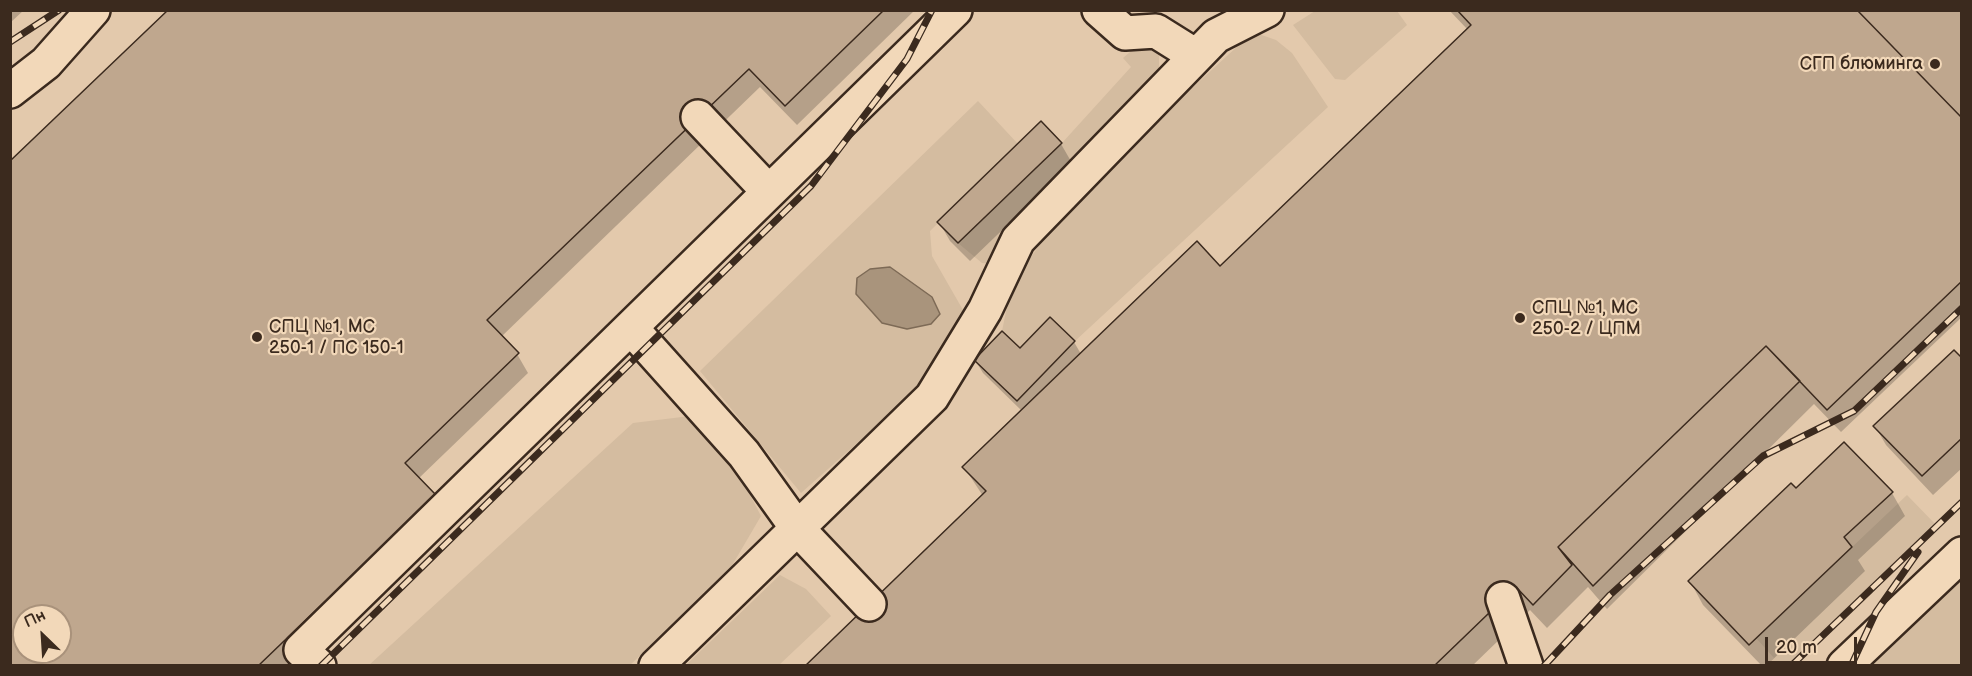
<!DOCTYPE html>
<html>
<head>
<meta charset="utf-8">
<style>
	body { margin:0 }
	#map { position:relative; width:1972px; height:676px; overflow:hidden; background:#f2d8b9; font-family:"Balsamiq Sans",sans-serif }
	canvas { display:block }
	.frame { position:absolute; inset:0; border:12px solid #3b2a1e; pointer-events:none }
	.north { position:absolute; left:12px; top:604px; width:60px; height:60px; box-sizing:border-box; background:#f2d8b9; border:2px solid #a9927b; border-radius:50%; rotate:335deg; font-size:16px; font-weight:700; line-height:24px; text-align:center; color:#3b2a1e }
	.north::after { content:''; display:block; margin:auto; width:21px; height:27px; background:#3b2a1e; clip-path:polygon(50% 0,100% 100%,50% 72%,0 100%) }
	.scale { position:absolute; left:1765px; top:637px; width:92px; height:27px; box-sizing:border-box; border:3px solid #3b2a1e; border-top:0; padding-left:8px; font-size:18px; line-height:21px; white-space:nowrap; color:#3b2a1e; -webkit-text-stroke:4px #f2d8b9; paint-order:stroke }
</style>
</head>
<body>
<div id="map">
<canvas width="1972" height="676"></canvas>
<div class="frame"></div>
<div class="north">Пн</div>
<div class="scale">20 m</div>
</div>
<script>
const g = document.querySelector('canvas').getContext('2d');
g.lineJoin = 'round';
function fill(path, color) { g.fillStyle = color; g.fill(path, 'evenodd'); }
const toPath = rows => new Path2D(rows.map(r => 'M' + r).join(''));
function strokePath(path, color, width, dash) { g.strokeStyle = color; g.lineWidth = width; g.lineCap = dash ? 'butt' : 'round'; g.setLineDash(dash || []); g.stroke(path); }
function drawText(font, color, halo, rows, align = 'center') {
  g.font = font + ' "Balsamiq Sans",sans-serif'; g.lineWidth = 4.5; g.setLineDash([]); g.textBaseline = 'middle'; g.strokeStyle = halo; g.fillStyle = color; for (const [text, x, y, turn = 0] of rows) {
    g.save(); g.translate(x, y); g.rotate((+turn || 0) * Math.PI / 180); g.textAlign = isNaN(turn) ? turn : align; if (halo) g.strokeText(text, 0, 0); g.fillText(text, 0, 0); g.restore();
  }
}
fill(toPath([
	[10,11,1961,11,1961,665,11,665],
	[24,616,60,616,60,652,24,652]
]), '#e3c9ac');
fill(toPath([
	[1315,11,1397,11,1407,25,1345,80,1335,79,1293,25],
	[1253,32,1276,40,1292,53,1328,107,1075,341,1050,317,1020,348,1002,331,1011,287,1044,238,1076,195],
	[1143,41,1159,54,1159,81,991,264,982,263,958,243,1062,143,1131,67,1123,58],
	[978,101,1018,144,930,231,932,256,963,310,918,389,801,493,700,371],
	[690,416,736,468,761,516,727,574,630,665,368,666,633,423],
	[1907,495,1937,526,1791,665,1767,665,1774,658,1756,638],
	[1961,554,1961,665,1844,666],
	[780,575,806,589,831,616,779,665,686,665]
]), '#d4bca0');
const water = toPath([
	[890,267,932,297,940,314,931,324,907,329,882,323,856,294,857,278,870,269,890,267]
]);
fill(water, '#a9947c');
strokePath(water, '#7d6a56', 1.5);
fill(toPath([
	[10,10,24,10,10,23],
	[170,10,915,10,797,125,760,87,501,337,517,354,528,373,418,479,445,515,289,666,10,666],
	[24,616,60,616,60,652,24,652],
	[1449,10,1962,10,1962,317,1841,432,1814,404,1607,609,1588,587,1547,628,1530,610,1472,666,807,666,983,496,964,467,1022,411,983,373,975,360,1074,342,1081,354,1220,268,1468,30],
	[1061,144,1072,163,970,261,950,241,939,222],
	[1962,360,1962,468,1933,495,1886,445,1875,426],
	[1892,493,1905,516,1858,560,1865,571,1766,666,1762,666,1703,605,1690,581]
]), '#0003');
const building = toPath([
	[168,10,884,10,785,106,749,69,487,320,519,353,405,463,436,495,258,666,10,666,10,161,168,10],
	[24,616,60,616,60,652,24,652,24,616],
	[1457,10,1857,10,1962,118,1962,281,1827,410,1766,346,1558,547,1572,565,1533,605,1516,587,1434,666,805,666,986,491,962,467,1197,241,1220,266,1471,25,1457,10],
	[1857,10,1962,10,1962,118,1857,10],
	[1041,121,1062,143,958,243,937,222,1041,121],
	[1050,317,1075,341,1017,401,974,360,1002,331,1020,348,1050,317],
	[1766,346,1800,381,1593,586,1558,547,1766,346],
	[1954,350,1962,358,1962,438,1922,476,1873,426,1954,350],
	[1844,442,1893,492,1844,537,1852,547,1749,645,1688,581,1791,483,1796,488,1844,442]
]);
fill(building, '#bfa78e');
strokePath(building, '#3b2a1e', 1.5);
const minor = toPath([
	[1099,10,1125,33,1156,31,1196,56],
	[10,91,46,63,93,10],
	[698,117,769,192],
	[631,328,744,454,797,528,869,604],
	[1503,599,1526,666],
	[319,666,301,650,955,10],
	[656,666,932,397,985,310,1018,240,1216,36,1267,10],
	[1844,666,1962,554]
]);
strokePath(minor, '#3b2a1e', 38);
strokePath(minor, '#f2d8b9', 33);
const rail = toPath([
	[10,42,59,10],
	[321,666,811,186,907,59,932,10],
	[1544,666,1610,595,1763,456,1854,411,1962,308],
	[1791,666,1962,502],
	[1851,666,1876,612,1918,552]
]);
strokePath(rail, '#3b2a1e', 7);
strokePath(rail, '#f2d8b9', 4.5, [14]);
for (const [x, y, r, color] of [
	[1935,64,6,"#3b2a1e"],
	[1520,318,6,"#3b2a1e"],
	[257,337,6,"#3b2a1e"]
]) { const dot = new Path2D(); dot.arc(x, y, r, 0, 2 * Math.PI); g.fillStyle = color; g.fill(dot); strokePath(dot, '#f2d8b9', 2); }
drawText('18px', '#3b2a1e', '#f2d8b9', [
	["СГП блюминга",1923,64,"right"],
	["СПЦ №1, МС",1532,308],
	["250-2 / ЦПМ",1532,329],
	["СПЦ №1, МС",269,327],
	["250-1 / ПС 150-1",269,348]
], 'left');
</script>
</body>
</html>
